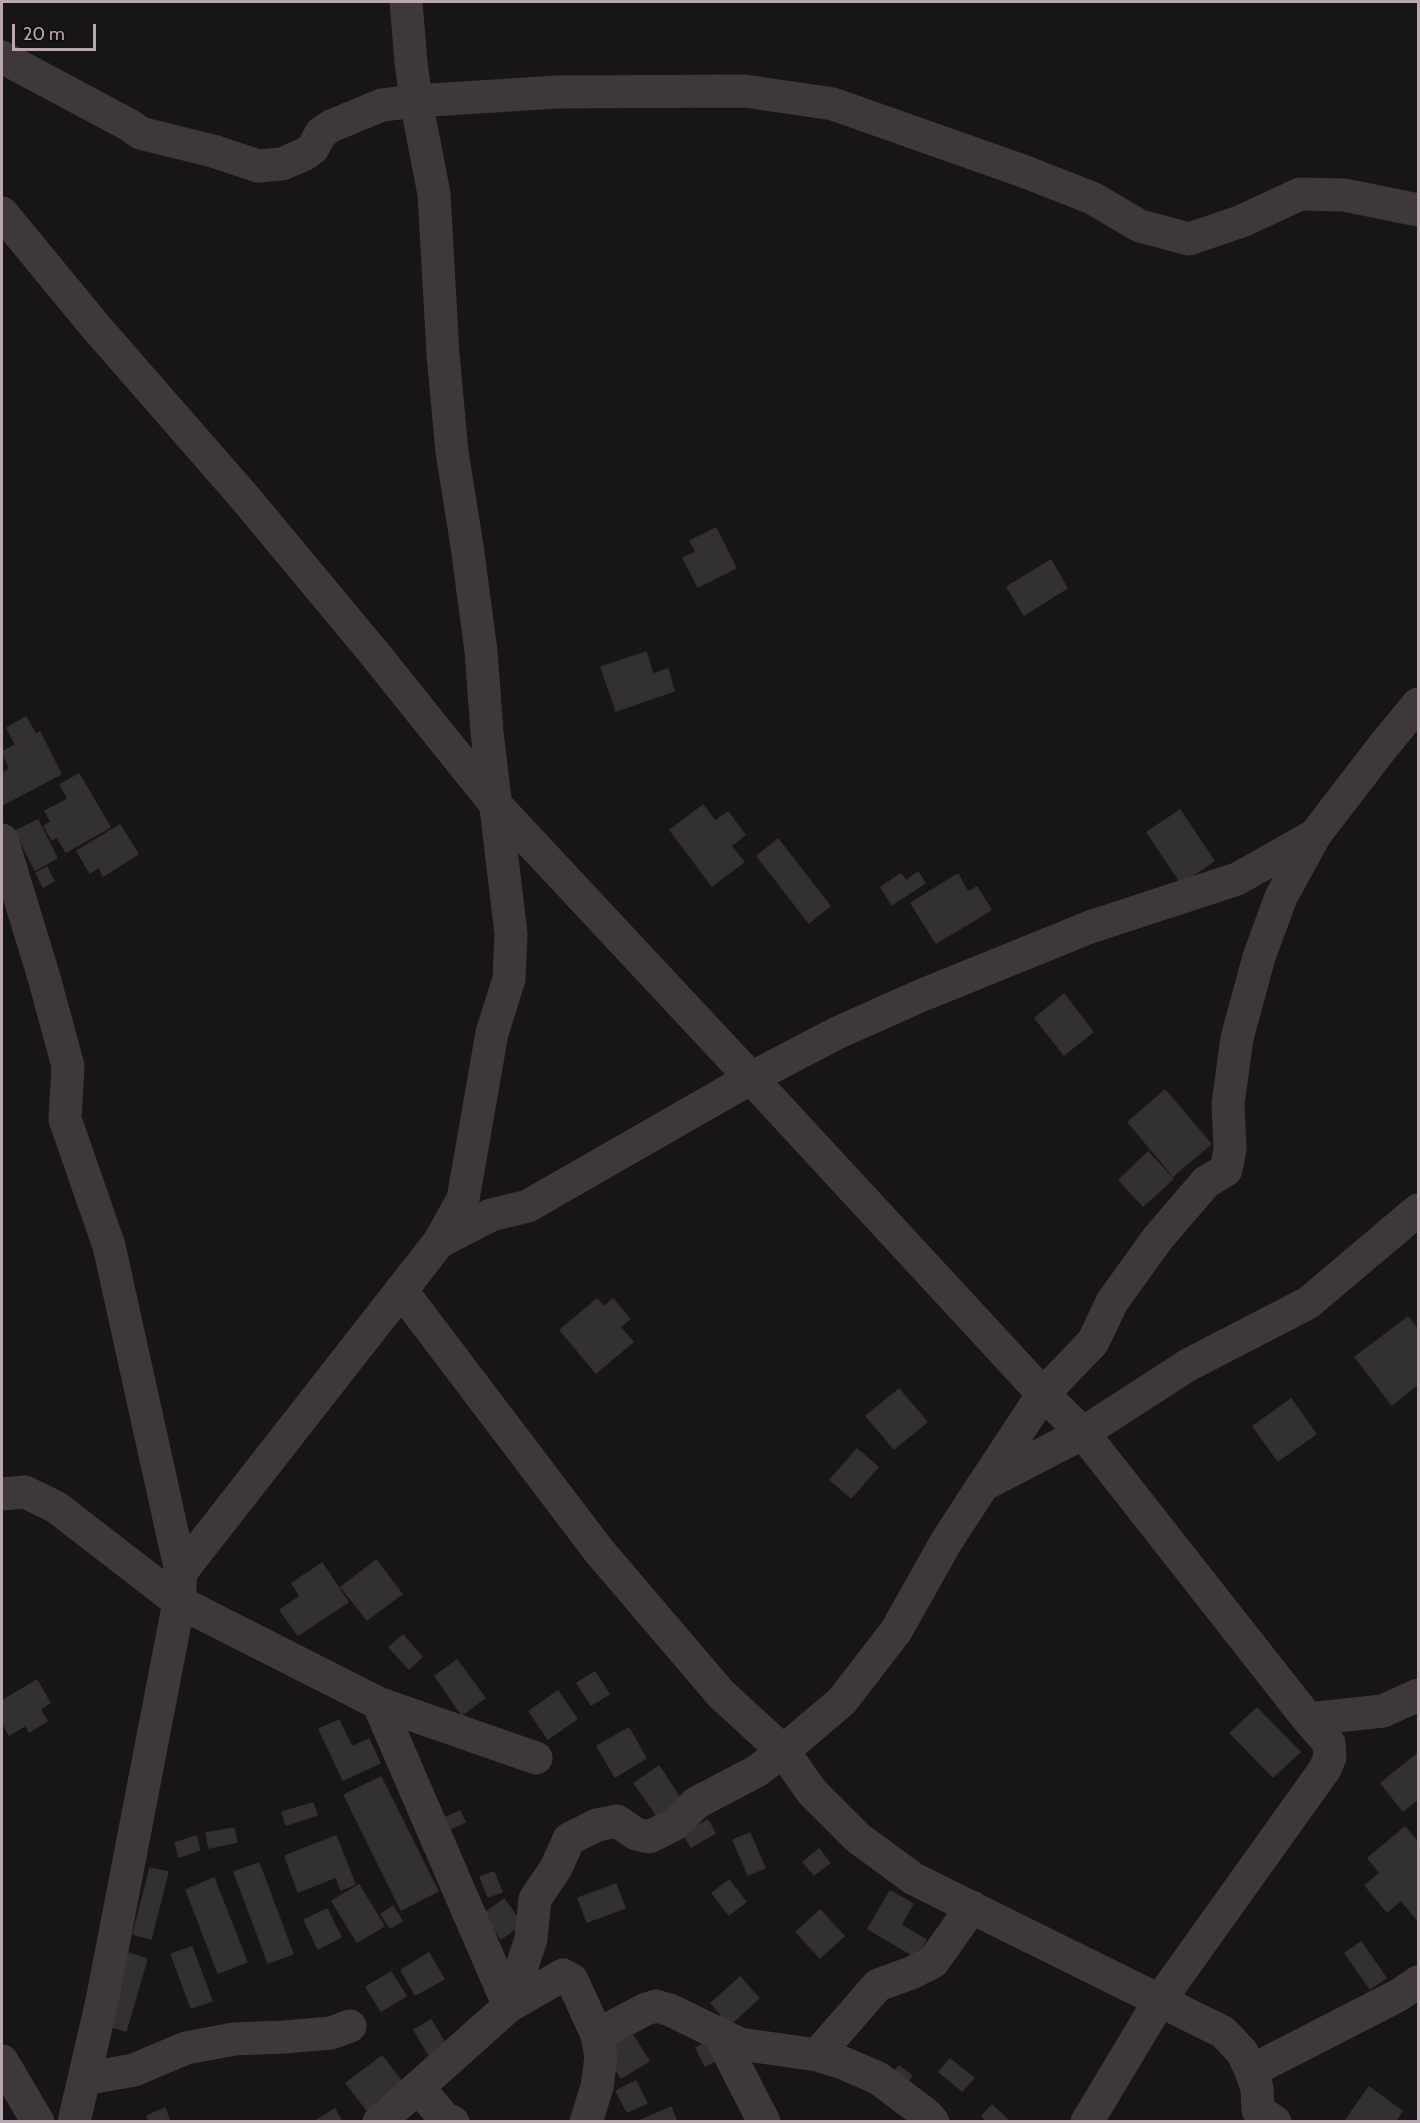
<!DOCTYPE html>
<html>
<head>
<meta charset="utf-8">
<style>
	body { margin:0 }
	#map { position:relative; width:1420px; height:2123px; overflow:hidden; background:#171516; font-family:Cabin,sans-serif }
	canvas { display:block }
	.frame { position:absolute; inset:0; border:3px solid #b8a7b0; pointer-events:none }
	.scale { position:absolute; left:12px; top:24px; width:84px; height:27px; box-sizing:border-box; border:3px solid #b8a7b0; border-top:0; padding-left:8px; font-size:18px; line-height:21px; white-space:nowrap; color:#b8a7b0; -webkit-text-stroke:4px #121011; paint-order:stroke }
</style>
</head>
<body>
<div id="map">
<canvas width="1420" height="2123"></canvas>
<div class="frame"></div>
<div class="scale">20 m</div>
</div>
<script>
const g = document.querySelector('canvas').getContext('2d');
g.lineJoin = 'round';
function fill(path, color) { g.fillStyle = color; g.fill(path, 'evenodd'); }
const toPath = rows => new Path2D(rows.map(r => 'M' + r).join(''));
function strokePath(path, color, width, dash) { g.strokeStyle = color; g.lineWidth = width; g.lineCap = dash ? 'butt' : 'round'; g.setLineDash(dash || []); g.stroke(path); }
const building = toPath([
	[716,528,736,568,698,587,683,558,696,552,690,541,716,528],
	[1051,560,1067,588,1024,615,1007,587,1051,560],
	[646,652,653,674,668,669,674,691,616,711,601,667,646,652],
	[26,717,35,733,15,744,7,728,26,717],
	[40,732,61,774,2,805,2,773,10,769,2,752,40,732],
	[79,774,110,827,66,852,57,837,52,840,44,826,51,822,45,811,68,799,60,785,79,774],
	[703,805,715,821,728,812,745,835,731,846,744,862,712,886,670,830,703,805],
	[1180,810,1214,861,1181,883,1147,832,1180,810],
	[38,820,57,858,35,870,15,831,38,820],
	[120,825,138,854,103,876,99,867,90,873,77,851,120,825],
	[778,839,830,906,809,923,757,856,778,839],
	[47,867,54,881,43,887,36,873,47,867],
	[918,872,925,883,892,905,881,887,901,874,906,881,918,872],
	[958,874,968,892,977,887,991,910,936,943,911,903,958,874],
	[1064,994,1093,1032,1064,1055,1035,1018,1064,994],
	[1165,1090,1211,1144,1173,1176,1128,1122,1165,1090],
	[1148,1152,1173,1179,1143,1206,1119,1180,1148,1152],
	[597,1299,604,1307,613,1299,630,1319,620,1327,633,1342,596,1373,560,1330,597,1299],
	[1408,1317,1418,1330,1418,1384,1392,1405,1355,1357,1408,1317],
	[899,1389,927,1422,894,1449,866,1416,899,1389],
	[1291,1399,1316,1434,1278,1461,1253,1426,1291,1399],
	[857,1449,878,1467,851,1498,830,1480,857,1449],
	[376,1560,402,1594,367,1620,341,1587,376,1560],
	[322,1563,348,1602,298,1635,280,1610,300,1596,292,1583,322,1563],
	[403,1635,422,1657,409,1669,389,1647,403,1635],
	[457,1660,485,1698,462,1715,435,1676,457,1660],
	[595,1672,609,1694,591,1705,577,1683,595,1672],
	[37,1680,50,1703,40,1709,47,1721,29,1732,26,1725,9,1735,2,1722,2,1701,37,1680],
	[558,1691,577,1719,548,1739,529,1711,558,1691],
	[1257,1708,1300,1752,1273,1777,1230,1733,1257,1708],
	[339,1720,352,1747,369,1739,380,1763,343,1780,319,1729,339,1720],
	[629,1728,646,1758,615,1777,597,1746,629,1728],
	[1418,1753,1418,1799,1403,1811,1381,1783,1418,1753],
	[659,1766,682,1801,658,1817,634,1783,659,1766],
	[381,1777,438,1891,401,1910,344,1795,381,1777],
	[313,1803,317,1815,286,1825,282,1812,313,1803],
	[460,1811,465,1822,450,1829,445,1818,460,1811],
	[708,1820,715,1833,691,1847,683,1834,708,1820],
	[1405,1827,1418,1843,1418,1921,1401,1900,1387,1912,1365,1885,1380,1873,1368,1858,1405,1827],
	[234,1828,237,1842,209,1848,206,1833,234,1828],
	[750,1833,765,1868,748,1875,733,1840,750,1833],
	[196,1836,200,1850,179,1857,175,1843,196,1836],
	[336,1836,355,1884,341,1890,336,1877,298,1892,285,1856,336,1836],
	[819,1849,830,1863,814,1875,803,1862,819,1849],
	[259,1863,293,1954,268,1963,234,1872,259,1863],
	[150,1868,168,1872,151,1939,133,1934,150,1868],
	[494,1872,502,1892,488,1897,480,1877,494,1872],
	[214,1878,247,1962,218,1973,186,1890,214,1878],
	[729,1880,746,1902,729,1915,712,1893,729,1880],
	[616,1884,625,1908,587,1922,578,1898,616,1884],
	[359,1885,384,1926,357,1942,332,1901,359,1885],
	[890,1891,913,1904,901,1925,926,1940,916,1957,868,1929,890,1891],
	[504,1899,522,1924,501,1939,483,1914,504,1899],
	[393,1906,402,1921,390,1928,381,1914,393,1906],
	[327,1909,341,1937,318,1949,304,1920,327,1909],
	[820,1910,844,1936,820,1958,796,1932,820,1910],
	[1361,1942,1386,1978,1370,1989,1345,1953,1361,1942],
	[192,1947,212,2001,191,2008,171,1954,192,1947],
	[128,1953,147,1959,126,2031,106,2025,128,1953],
	[429,1953,444,1979,415,1995,401,1970,429,1953],
	[391,1972,406,1996,381,2011,366,1987,391,1972],
	[740,1977,759,1998,730,2025,711,2003,740,1977],
	[431,2020,446,2045,429,2055,414,2030,431,2020],
	[629,2029,649,2061,621,2078,601,2046,629,2029],
	[713,2039,722,2057,705,2066,696,2048,713,2039],
	[382,2056,406,2087,370,2114,346,2083,382,2056],
	[950,2059,974,2078,962,2091,939,2072,950,2059],
	[899,2066,912,2076,903,2087,890,2076,899,2066],
	[636,2081,647,2103,627,2112,616,2091,636,2081],
	[1369,2087,1402,2111,1395,2122,1345,2121,1369,2087],
	[992,2105,1007,2119,1004,2122,988,2122,982,2116,992,2105],
	[671,2107,677,2122,637,2122,671,2107],
	[165,2108,170,2122,149,2122,147,2116,165,2108],
	[335,2109,342,2122,314,2122,335,2109]
]);
fill(building, '#333031');
strokePath(building, '#332f30', 1.5);
strokePath(toPath([
	[2,57,131,126,140,133,213,151,258,166,282,164,305,154,313,148,321,133,331,126,382,105,416,101,557,92,745,91,833,104,1023,171,1092,198,1140,226,1189,239,1242,221,1300,194,1344,195,1418,210],
	[2,213,95,326,246,499,374,653,496,805,751,1078,1043,1394,1083,1433,1308,1719,1329,1743,1330,1757,1325,1769,1160,2000,1087,2122],
	[2,840,43,974,68,1066,65,1119,109,1246,181,1572,179,1602,102,2001,74,2122],
	[439,1242,491,1215,528,1206,751,1078,837,1033,920,996,1090,927,1237,879,1315,835],
	[401,1290,599,1551,721,1694,783,1751,812,1792,858,1838,914,1879,1223,2032,1242,2052,1251,2071,1257,2088,1258,2110,1275,2122],
	[985,1482,1043,1394,1093,1342,1112,1302,1158,1238,1206,1182,1226,1170,1230,1149,1228,1104,1237,1038,1259,957,1281,897,1315,835,1381,749,1418,704],
	[2,1494,25,1492,56,1507,179,1602,378,1703,536,1758],
	[181,1572,439,1242,463,1199,492,1033,509,979,511,934,487,732,481,651,467,546,452,452,443,354,434,194,416,101,411,62,406,2],
	[378,1703,509,2006,531,1939,535,1899,556,1868,569,1839,597,1825,617,1821,636,1834,649,1837,675,1824,696,1803,757,1771,783,1751,842,1701,896,1631,946,1542,983,1485,1083,1433,1188,1365,1308,1303,1418,1210],
	[1308,1719,1383,1711,1418,1695],
	[718,2032,764,2122],
	[597,2035,646,2009,656,2006,670,2010,740,2044,817,2055,843,2063,878,2078,927,2115,933,2122],
	[817,2055,878,1985,911,1973,933,1962,972,1907],
	[2,2061,38,2122],
	[1251,2071,1399,1995,1418,1982],
	[84,2079,134,2070,186,2048,234,2039,284,2037,331,2033,350,2026],
	[418,2087,444,2118,453,2122],
	[379,2122,509,2006,563,1975,572,1980,597,2035,601,2057,597,2087,586,2122]
]), '#3e383b', 33);
</script>
</body>
</html>
